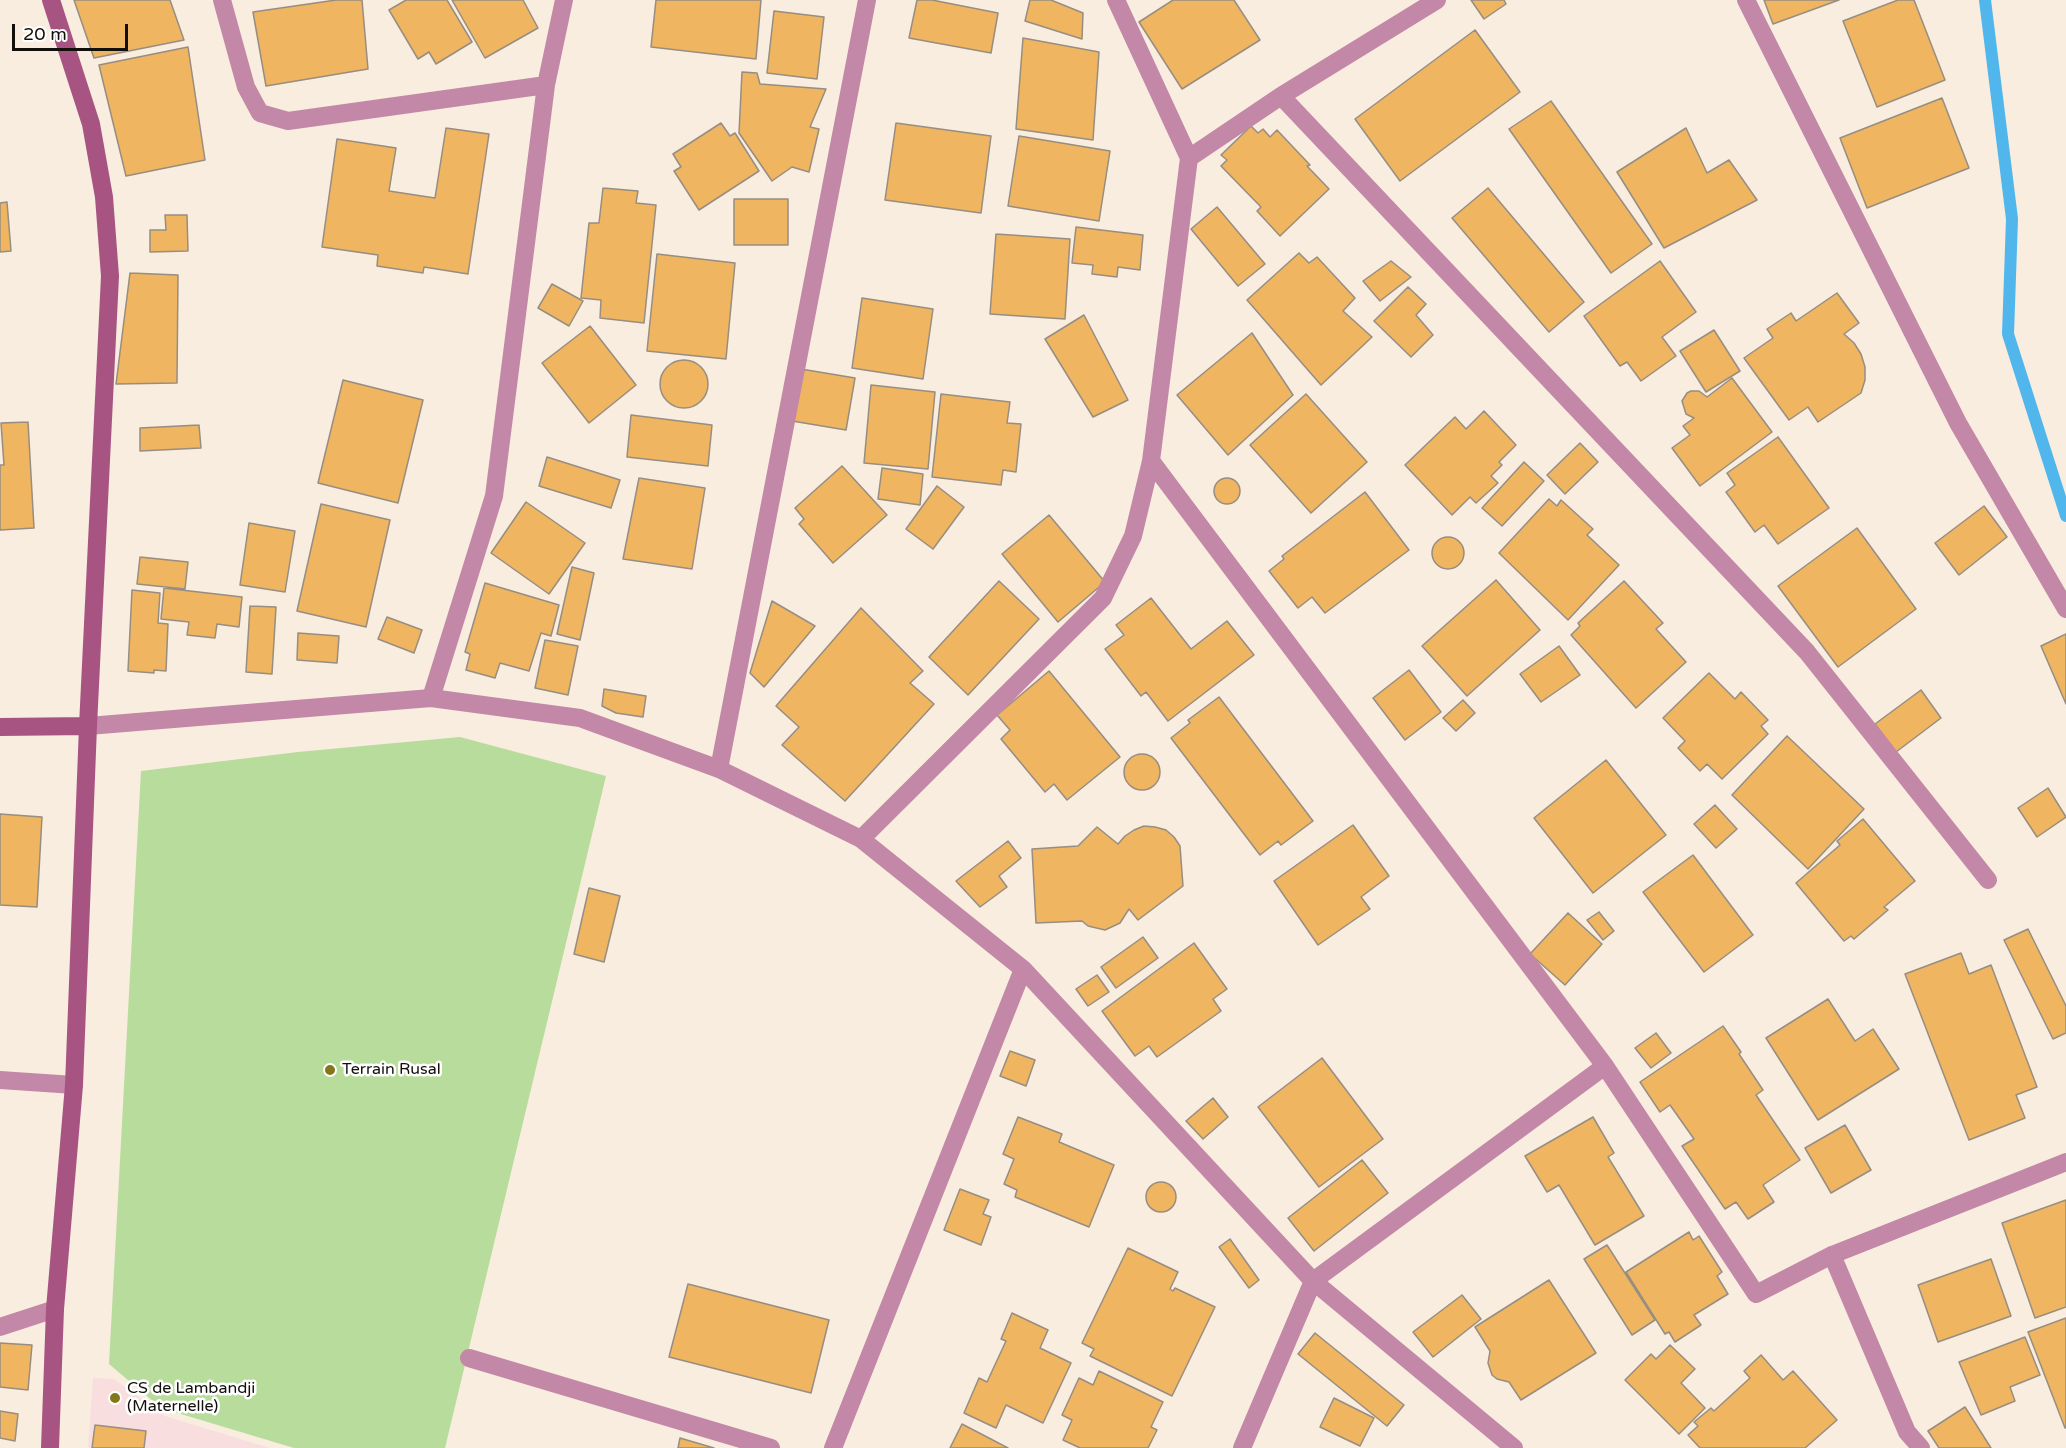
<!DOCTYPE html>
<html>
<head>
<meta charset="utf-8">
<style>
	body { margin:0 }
	#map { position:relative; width:2066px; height:1448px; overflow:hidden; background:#f8eddf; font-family:"Varela Round",sans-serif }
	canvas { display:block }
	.scale { position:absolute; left:12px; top:24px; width:116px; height:27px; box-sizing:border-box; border:3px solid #120e0a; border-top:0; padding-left:8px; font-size:18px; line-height:21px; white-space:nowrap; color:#120e0a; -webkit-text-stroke:4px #fff; paint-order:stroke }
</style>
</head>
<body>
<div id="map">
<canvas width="2066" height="1448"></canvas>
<div class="scale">20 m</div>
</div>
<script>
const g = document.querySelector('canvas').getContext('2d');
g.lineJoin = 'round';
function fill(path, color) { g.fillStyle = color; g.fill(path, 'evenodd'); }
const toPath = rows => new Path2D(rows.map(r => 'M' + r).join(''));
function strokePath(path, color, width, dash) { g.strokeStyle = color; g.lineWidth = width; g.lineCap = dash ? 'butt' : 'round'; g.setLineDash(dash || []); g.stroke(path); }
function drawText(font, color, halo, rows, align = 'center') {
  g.font = font + ' "Varela Round",sans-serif'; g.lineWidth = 5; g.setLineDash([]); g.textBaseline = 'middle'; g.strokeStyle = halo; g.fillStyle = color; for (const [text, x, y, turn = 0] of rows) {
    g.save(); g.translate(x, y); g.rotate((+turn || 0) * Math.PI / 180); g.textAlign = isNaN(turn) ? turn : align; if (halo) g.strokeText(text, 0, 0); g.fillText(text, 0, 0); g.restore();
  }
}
fill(toPath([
	[93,1378,114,1379,165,1416,270,1448,88,1448]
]), '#f9dedf');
fill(toPath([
	[460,737,606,776,445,1448,294,1448,161,1408,109,1364,141,771,298,752]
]), '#b7dc9c');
strokePath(toPath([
	[1985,0,2012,219,2008,334,2066,516]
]), '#51b6ec', 12);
const building = toPath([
	[74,0,170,0,184,40,94,58,74,0],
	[336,0,362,0,368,69,266,86,253,12,336,0],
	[406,0,447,0,472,42,436,64,429,52,418,59,389,10,406,0],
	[452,0,523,0,538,28,485,58,452,0],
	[656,0,761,0,756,59,651,47,656,0],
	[917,0,932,0,998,13,991,53,909,38,917,0],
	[1030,0,1051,0,1083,13,1082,39,1025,21,1030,0],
	[1173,0,1234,0,1260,40,1182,89,1139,22,1173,0],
	[1471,0,1504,0,1506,4,1484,19,1471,0],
	[1764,0,1839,0,1773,24,1764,0],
	[1898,0,1914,0,1945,80,1877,107,1843,21,1898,0],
	[774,11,824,17,817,79,767,73,774,11],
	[1475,30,1520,92,1400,181,1355,119,1475,30],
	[1023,38,1099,52,1093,140,1016,129,1023,38],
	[188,47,205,160,126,176,99,65,188,47],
	[742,72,757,73,760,84,826,89,810,127,819,129,809,172,792,167,772,181,739,133,742,72],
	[1942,98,1969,168,1867,208,1840,138,1942,98],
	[1551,101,1652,244,1611,273,1509,129,1551,101],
	[721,123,730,136,735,133,759,171,699,210,674,171,681,167,673,154,721,123],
	[896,123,991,136,981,213,885,200,896,123],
	[1251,126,1258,133,1263,129,1270,137,1277,130,1310,165,1307,166,1329,189,1280,236,1257,211,1261,207,1221,166,1227,160,1221,155,1251,126],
	[446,128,489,134,468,274,424,267,423,273,377,266,378,255,322,247,337,139,396,148,389,191,435,198,446,128],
	[1686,128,1707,173,1729,160,1757,200,1664,248,1617,172,1686,128],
	[1019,136,1110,151,1099,221,1008,206,1019,136],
	[603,188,638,191,636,203,656,205,644,323,600,318,601,300,581,298,589,223,599,223,603,188],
	[1488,188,1584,302,1549,332,1452,218,1488,188],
	[734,199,788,199,788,245,734,245,734,199],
	[7,202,11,251,0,252,0,203,7,202],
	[1217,207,1265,264,1238,286,1191,229,1217,207],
	[165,215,187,215,188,251,150,252,150,230,166,230,165,215],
	[1076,227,1143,235,1140,270,1118,267,1117,277,1092,274,1093,265,1072,263,1076,227],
	[996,234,1070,239,1065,319,990,314,996,234],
	[1299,253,1309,263,1317,257,1355,298,1343,311,1372,337,1321,385,1247,300,1299,253],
	[657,254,735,263,726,359,647,351,657,254],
	[1391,261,1411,277,1380,301,1363,281,1391,261],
	[1660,261,1696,312,1662,337,1676,356,1641,381,1627,362,1620,366,1584,316,1660,261],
	[130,273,178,275,177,383,116,384,130,273],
	[552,284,583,301,569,326,538,308,552,284],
	[1408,287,1426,304,1416,315,1433,335,1411,357,1374,321,1408,287],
	[1837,293,1859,323,1844,334,1854,343,1861,354,1865,367,1865,380,1861,393,1818,422,1808,407,1789,420,1744,358,1773,338,1767,329,1791,313,1796,321,1837,293],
	[862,298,933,309,923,379,852,368,862,298],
	[1084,315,1128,400,1093,417,1045,339,1084,315],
	[590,326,636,385,589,423,542,363,590,326],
	[1714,330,1740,371,1706,392,1680,351,1714,330],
	[1252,333,1293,395,1228,455,1177,395,1252,333],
	'660 384a24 24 0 1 1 48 0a24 24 0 1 1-48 0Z',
	[801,369,855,378,846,430,792,421,801,369],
	[1732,378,1772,432,1700,486,1672,448,1690,435,1683,426,1694,418,1686,414,1682,401,1687,393,1691,391,1699,391,1707,397,1732,378],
	[343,380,423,400,398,503,318,483,343,380],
	[871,385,935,392,928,469,864,463,871,385],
	[941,394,1010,402,1007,423,1021,424,1016,472,1003,470,1001,485,932,477,941,394],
	[1306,394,1367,462,1311,513,1250,445,1306,394],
	[1484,411,1516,445,1499,462,1502,465,1491,476,1498,483,1476,503,1470,497,1452,515,1405,465,1455,417,1466,429,1484,411],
	[631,415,712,425,708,466,627,457,631,415],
	[28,422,34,528,0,530,0,465,4,465,1,423,28,422],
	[199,425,201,448,140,451,140,428,199,425],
	[1778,437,1829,508,1778,544,1764,525,1755,532,1726,492,1735,485,1727,473,1778,437],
	[1580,443,1598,462,1565,494,1547,475,1580,443],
	[547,457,620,480,611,508,539,486,547,457],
	[1524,462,1544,481,1502,526,1482,508,1524,462],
	[842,466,887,515,833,563,799,524,804,519,795,508,842,466],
	[882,468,923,474,920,505,878,499,882,468],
	'1214 491a13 13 0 1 1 26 0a13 13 0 1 1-26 0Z',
	[639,478,705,488,692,569,623,559,639,478],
	[937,486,964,507,933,549,906,529,937,486],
	[1365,492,1409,550,1325,613,1312,597,1298,608,1269,571,1284,559,1282,556,1365,492],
	[1549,499,1557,506,1561,500,1593,529,1587,535,1619,565,1568,620,1499,553,1549,499],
	[526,502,585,543,549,594,491,553,526,502],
	[321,504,390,520,366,627,297,611,321,504],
	[1984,506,2007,537,1959,575,1935,543,1984,506],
	[1049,515,1105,582,1058,622,1002,554,1049,515],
	[249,523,295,531,285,592,240,585,249,523],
	[1857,528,1916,609,1838,667,1778,586,1857,528],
	'1432 553a16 16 0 1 1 32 0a16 16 0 1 1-32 0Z',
	[140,557,188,562,185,589,137,584,140,557],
	[572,567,594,573,580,640,557,634,572,567],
	[1496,580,1540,630,1467,696,1422,646,1496,580],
	[999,581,1039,619,968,695,929,657,999,581],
	[1624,581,1663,623,1656,629,1686,662,1636,708,1571,635,1580,626,1578,623,1624,581],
	[485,583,559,605,551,636,541,633,529,671,500,663,495,678,466,670,470,654,465,652,485,583],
	[164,588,242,597,239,627,217,624,215,638,187,635,189,622,161,619,164,588],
	[132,590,160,593,158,623,168,624,166,671,154,670,154,673,128,671,132,590],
	[1151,598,1191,649,1227,621,1254,655,1168,721,1146,692,1141,696,1105,649,1124,635,1116,625,1151,598],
	[772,601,815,626,764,687,750,673,772,601],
	[250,606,276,607,272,674,246,672,250,606],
	[861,608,923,671,910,683,934,704,845,801,782,745,799,727,776,706,861,608],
	[387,617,422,630,414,653,378,639,387,617],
	[298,633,339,636,337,663,297,660,298,633],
	[2066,634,2066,704,2041,646,2066,634],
	[545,640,578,646,568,695,535,688,545,640],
	[1559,646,1580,675,1541,702,1520,674,1559,646],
	[1409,670,1441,712,1405,740,1373,698,1409,670],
	[1049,671,1120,757,1067,800,1054,784,1045,792,1001,739,1010,730,997,715,1049,671],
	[1709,673,1735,699,1741,692,1768,720,1761,726,1768,734,1722,779,1707,764,1700,771,1678,748,1685,741,1663,718,1709,673],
	[604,689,646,696,643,717,616,713,602,706,604,689],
	[1921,690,1941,718,1896,752,1875,724,1921,690],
	[1219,697,1313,821,1281,845,1278,841,1260,855,1171,738,1190,723,1188,720,1219,697],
	[1463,700,1475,713,1456,731,1443,718,1463,700],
	[1787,736,1864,809,1808,869,1732,795,1787,736],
	'1124 772a18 18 0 1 1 36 0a18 18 0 1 1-36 0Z',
	[1606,760,1666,835,1593,893,1534,818,1606,760],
	[2048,788,2066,817,2037,837,2018,808,2048,788],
	[1715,805,1737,829,1716,848,1694,824,1715,805],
	[0,814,42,817,37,907,0,905,0,814],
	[1863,819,1915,881,1884,907,1888,910,1854,939,1851,936,1844,941,1796,883,1840,845,1837,841,1863,819],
	[1353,825,1389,876,1361,897,1370,909,1318,945,1274,881,1353,825],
	[1144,826,1155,827,1166,830,1174,837,1180,846,1183,886,1138,920,1129,909,1120,923,1105,930,1088,926,1082,921,1036,923,1032,849,1078,846,1097,827,1118,844,1125,836,1134,830,1144,826],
	[1008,841,1021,858,999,876,1007,887,980,907,956,881,1008,841],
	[1693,855,1753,935,1704,972,1643,892,1693,855],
	[589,888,620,896,604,962,574,954,589,888],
	[1599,912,1614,931,1603,940,1587,920,1599,912],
	[1568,913,1602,944,1565,985,1530,954,1568,913],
	[2028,929,2066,1006,2066,1033,2053,1039,2004,940,2028,929],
	[1143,937,1158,958,1116,988,1101,967,1143,937],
	[1194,943,1227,989,1213,999,1221,1011,1157,1057,1149,1046,1135,1056,1102,1011,1194,943],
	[1961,953,1969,974,1991,965,2037,1087,2016,1095,2025,1118,1969,1140,1905,974,1961,953],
	[1097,975,1109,992,1088,1006,1076,989,1097,975],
	[1828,999,1855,1041,1873,1029,1899,1069,1818,1120,1766,1038,1828,999],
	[1723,1026,1741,1052,1739,1054,1763,1090,1756,1095,1800,1160,1763,1185,1774,1202,1748,1219,1736,1202,1725,1209,1682,1146,1694,1139,1670,1105,1660,1112,1640,1082,1723,1026],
	[1656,1033,1671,1053,1651,1068,1635,1048,1656,1033],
	[1010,1051,1035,1060,1026,1086,1000,1076,1010,1051],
	[1322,1058,1383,1139,1319,1187,1258,1107,1322,1058],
	[1213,1098,1228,1117,1203,1139,1186,1121,1213,1098],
	[1018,1117,1062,1134,1059,1142,1114,1165,1089,1227,1015,1197,1017,1190,1004,1184,1014,1159,1003,1154,1018,1117],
	[1593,1117,1614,1153,1608,1157,1644,1216,1595,1245,1559,1185,1547,1192,1525,1156,1593,1117],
	[1845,1125,1871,1170,1831,1193,1805,1148,1845,1125],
	[1362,1160,1388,1193,1314,1251,1288,1218,1362,1160],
	'1146 1197a15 15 0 1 1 30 0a15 15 0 1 1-30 0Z',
	[960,1189,989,1200,983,1214,991,1217,981,1245,944,1230,960,1189],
	[2066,1200,2066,1307,2035,1318,2002,1223,2066,1200],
	[1689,1232,1693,1240,1699,1236,1722,1272,1717,1276,1728,1294,1694,1315,1701,1325,1675,1342,1669,1332,1665,1334,1626,1272,1689,1232],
	[1230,1239,1259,1280,1249,1288,1219,1247,1230,1239],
	[1607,1245,1655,1320,1632,1335,1584,1259,1607,1245],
	[1128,1248,1178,1272,1170,1289,1173,1291,1175,1288,1215,1307,1172,1396,1090,1356,1094,1349,1082,1343,1128,1248],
	[1991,1259,2011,1316,1938,1342,1918,1285,1991,1259],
	[1549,1280,1596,1353,1521,1400,1509,1382,1497,1379,1492,1375,1488,1363,1490,1351,1475,1327,1549,1280],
	[688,1284,829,1320,811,1393,669,1357,688,1284],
	[1462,1295,1481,1319,1433,1357,1413,1332,1462,1295],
	[1012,1313,1048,1330,1040,1348,1071,1363,1043,1423,1006,1405,996,1428,964,1413,979,1378,987,1382,1006,1341,1001,1339,1012,1313],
	[2066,1318,2066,1428,2065,1428,2028,1332,2066,1318],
	[1315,1333,1404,1405,1387,1426,1298,1354,1315,1333],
	[2025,1337,2040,1375,2010,1387,2015,1401,1981,1415,1959,1362,2025,1337],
	[0,1343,32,1345,28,1390,0,1387,0,1343],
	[1670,1345,1695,1369,1681,1383,1705,1408,1679,1434,1625,1380,1651,1354,1656,1359,1670,1345],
	[1761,1355,1783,1380,1793,1371,1837,1420,1805,1448,1700,1448,1688,1435,1698,1426,1694,1422,1711,1408,1714,1411,1750,1378,1744,1371,1761,1355],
	[1099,1371,1163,1402,1151,1427,1157,1430,1148,1448,1080,1448,1063,1440,1072,1420,1062,1415,1079,1378,1093,1385,1099,1371],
	[1334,1398,1374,1418,1360,1446,1320,1427,1334,1398],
	[1965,1407,1991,1448,1939,1448,1928,1431,1965,1407],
	[0,1411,18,1414,15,1441,0,1438,0,1411],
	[962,1424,1008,1448,950,1448,962,1424],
	[95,1425,146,1431,144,1448,92,1448,95,1425],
	[680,1438,714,1448,678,1448,680,1438]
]);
fill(building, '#efb561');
strokePath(building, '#978d81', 1.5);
strokePath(toPath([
	[1832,1255,1907,1432,1921,1448],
	[469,1358,771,1448]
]), '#c388a7', 18);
strokePath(toPath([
	[222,0,246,87,260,113,288,121,546,85],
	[1746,0,1958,423,2066,609],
	[1281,96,1807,652,1988,880],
	[1189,158,1281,96,1437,0],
	[1151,461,1605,1066,1756,1294,1832,1255,2066,1162],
	[431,698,494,496,546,85,564,0],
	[88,726,431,698,580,718,719,769,861,839,1023,969,1313,1281,1514,1448],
	[719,769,867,0],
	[861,839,1103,598,1133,536,1151,461,1189,158,1116,0],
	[0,1080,74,1085],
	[0,1327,55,1309],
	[833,1448,1023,969],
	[1242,1448,1313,1281,1605,1066]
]), '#c388a7', 18);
strokePath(toPath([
	[0,727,88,726],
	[50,1448,55,1309,74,1085,88,726,110,276,104,197,91,124,51,0]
]), '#a85483', 18);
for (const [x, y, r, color] of [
	[330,1070,6,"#84761a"],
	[115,1398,6,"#84761a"]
]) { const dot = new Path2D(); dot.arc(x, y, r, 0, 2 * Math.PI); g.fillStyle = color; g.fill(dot); strokePath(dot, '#fff', 2); }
drawText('16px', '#120e0a', '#fff', [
	["Terrain Rusal",342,1070],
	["CS de Lambandji",127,1389],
	["(Maternelle)",127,1407]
], 'left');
</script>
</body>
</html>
